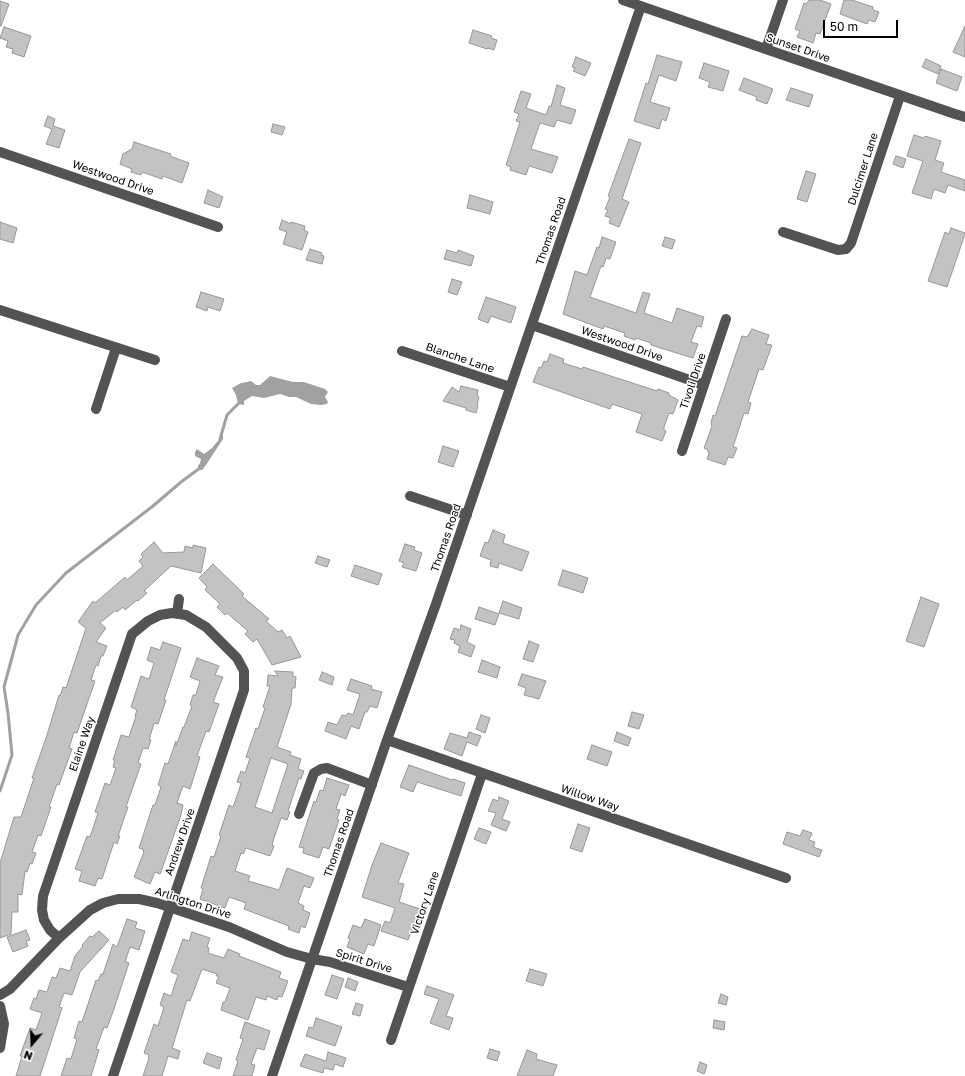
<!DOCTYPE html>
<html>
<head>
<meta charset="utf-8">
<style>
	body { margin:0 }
	#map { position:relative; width:965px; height:1076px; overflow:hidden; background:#fff; font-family:"Golos Text",sans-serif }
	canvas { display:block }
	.north { position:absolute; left:12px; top:1024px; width:40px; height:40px; -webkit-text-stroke:3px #fff; paint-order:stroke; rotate:199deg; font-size:11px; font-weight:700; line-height:16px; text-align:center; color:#000 }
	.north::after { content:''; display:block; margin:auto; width:14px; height:18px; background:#000; clip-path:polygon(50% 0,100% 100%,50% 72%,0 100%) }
	.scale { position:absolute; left:823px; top:20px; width:75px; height:18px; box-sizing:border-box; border:2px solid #000; border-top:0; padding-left:5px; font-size:12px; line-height:14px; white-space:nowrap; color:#000; -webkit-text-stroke:3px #fff; paint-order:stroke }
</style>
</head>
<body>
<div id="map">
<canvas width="965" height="1076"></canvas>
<div class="north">N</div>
<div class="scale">50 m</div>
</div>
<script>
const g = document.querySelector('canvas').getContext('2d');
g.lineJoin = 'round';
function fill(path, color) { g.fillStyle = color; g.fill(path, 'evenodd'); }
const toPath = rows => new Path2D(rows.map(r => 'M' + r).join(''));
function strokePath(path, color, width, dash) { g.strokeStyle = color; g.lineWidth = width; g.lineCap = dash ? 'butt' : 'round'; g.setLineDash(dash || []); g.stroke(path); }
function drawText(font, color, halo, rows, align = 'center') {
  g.font = font + ' "Golos Text",sans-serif'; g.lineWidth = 3; g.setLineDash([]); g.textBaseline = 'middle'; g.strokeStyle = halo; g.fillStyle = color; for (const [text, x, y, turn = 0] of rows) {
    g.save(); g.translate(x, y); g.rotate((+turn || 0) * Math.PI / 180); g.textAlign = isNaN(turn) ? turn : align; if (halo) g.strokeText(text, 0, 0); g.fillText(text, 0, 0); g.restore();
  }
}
fill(toPath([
	[270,376,293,382,304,382,325,389,328,392,325,397,328,402,327,404,321,405,311,404,296,397,289,397,280,394,264,398,252,396,244,401,244,405,238,404,236,395,232,388,241,383,247,382,251,381,256,385,260,385],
	[223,435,223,439,206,465,202,470,198,470,198,466,200,463,201,459,195,456,195,452,197,449,204,454,212,448]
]), '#a1a1a1');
strokePath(toPath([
	[220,439,227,415,238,404],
	[0,791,12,755,8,713,4,687,18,635,36,605,66,573,153,506,181,482,200,468]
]), '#a1a1a1', 3);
const building = toPath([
	[809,0,820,0,831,4,820,34,816,33,813,43,797,37,800,31,795,29,804,3,806,4,809,0],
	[844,0,852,0,873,7,873,10,879,12,875,22,869,20,867,24,840,14,844,0],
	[0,1,9,4,1,26,0,26,0,1],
	[965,26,965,57,953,52,965,26],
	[4,27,31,36,24,57,12,53,13,49,6,47,8,41,0,38,4,27],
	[473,30,492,36,491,38,497,40,494,50,488,48,487,49,469,43,473,30],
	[657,55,682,62,676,81,659,75,650,102,670,108,666,121,662,119,659,129,634,121,646,83,648,84,657,55],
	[576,57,591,63,585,76,573,71,575,68,572,67,576,57],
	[926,59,941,66,938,74,922,67,926,59],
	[704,63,729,71,723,91,708,87,710,82,699,78,704,63],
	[941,69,962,77,957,91,936,83,941,69],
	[744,78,773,89,767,104,756,100,757,97,739,90,744,78],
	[557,85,565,88,560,105,576,110,571,124,557,120,554,127,540,123,531,149,558,157,552,173,529,166,526,175,510,170,511,167,506,165,520,122,516,121,519,114,514,112,521,91,531,94,526,108,546,115,549,106,551,107,557,85],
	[791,88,813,95,809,107,786,100,791,88],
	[48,116,55,119,53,126,65,130,59,148,46,144,52,129,44,126,48,116],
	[273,124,285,127,282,135,271,132,273,124],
	[914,135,924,138,925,136,941,141,935,160,944,163,941,172,965,180,965,191,948,185,945,193,934,189,931,199,912,193,923,161,907,156,914,135],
	[629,139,641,143,622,199,629,202,619,227,609,223,611,218,605,216,608,210,605,209,610,197,608,196,629,139],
	[134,142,171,154,170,156,189,163,182,183,163,176,162,179,142,172,141,175,131,172,132,169,120,164,123,154,132,149,134,142],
	[896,156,906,159,903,168,893,164,896,156],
	[806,171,816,174,807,202,797,199,806,171],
	[208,190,223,197,219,208,204,203,208,190],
	[470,195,493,202,490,214,467,208,470,195],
	[282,220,291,224,291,222,305,226,304,230,308,232,302,250,283,244,287,232,279,229,282,220],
	[0,222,17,228,13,243,0,239,0,222],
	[951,228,965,233,965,234,947,287,928,281,945,232,949,234,951,228],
	[602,237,616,242,610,259,606,258,603,267,601,266,590,297,636,313,643,292,650,294,644,313,672,323,677,308,704,317,701,327,697,326,691,342,698,344,693,358,651,345,651,343,636,338,635,340,624,336,625,333,604,326,603,329,563,314,575,271,587,275,597,247,599,248,602,237],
	[665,237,675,240,672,249,662,246,665,237],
	[310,249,322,253,321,255,324,256,322,264,306,260,310,249],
	[447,250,457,253,458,250,474,256,471,266,444,259,447,250],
	[452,279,462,282,457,295,448,292,452,279],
	[201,292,224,299,220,311,208,307,207,311,196,307,201,292],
	[486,297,516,307,511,323,491,316,488,323,478,319,486,297],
	[752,329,769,335,766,344,772,345,763,370,759,369,748,402,751,403,748,414,744,413,733,447,737,448,733,458,728,457,725,465,707,459,709,453,708,452,708,450,704,448,712,426,711,423,713,415,715,416,742,336,747,337,752,329],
	[550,354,564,359,563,363,582,369,583,367,657,391,658,389,669,393,669,395,678,400,673,414,669,413,664,427,664,430,666,431,662,441,636,432,642,414,612,404,610,409,533,382,539,367,541,368,544,361,547,362,550,354],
	[461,386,478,390,477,396,479,397,477,405,478,406,476,413,466,410,466,408,443,401,452,387,459,392,461,386],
	[443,446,459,451,453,467,438,462,443,446],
	[493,530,505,535,503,543,529,552,522,571,499,563,498,568,490,566,491,560,480,556,485,542,488,543,493,530],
	[154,542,163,553,184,552,185,546,193,548,193,545,206,548,201,573,171,566,144,591,147,593,138,601,137,600,125,610,123,607,117,612,116,610,100,623,106,628,96,642,107,646,103,656,101,656,98,666,96,665,91,680,95,681,77,733,74,732,69,748,72,749,59,785,57,784,49,807,51,807,41,836,38,835,32,852,36,853,32,864,30,863,27,872,25,871,22,895,18,894,18,912,12,912,11,934,0,938,0,863,14,817,21,817,34,778,32,778,47,735,59,695,60,696,63,687,66,688,86,628,78,622,93,601,95,603,125,577,127,580,143,566,139,561,143,557,141,554,154,542],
	[405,544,415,547,414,550,422,553,416,571,402,567,404,563,399,561,405,544],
	[318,556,330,560,327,567,315,563,318,556],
	[213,564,244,594,242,596,269,619,266,621,278,632,282,630,287,638,290,636,301,657,272,665,257,639,253,642,245,634,248,631,227,613,225,615,217,607,220,604,205,590,207,587,199,578,213,564],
	[355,565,382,574,378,585,351,576,355,565],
	[563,570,588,578,583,593,558,585,563,570],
	[921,597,939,604,924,647,906,641,921,597],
	[503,601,522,608,519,619,499,613,503,601],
	[479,607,499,614,495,625,475,619,479,607],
	[461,625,471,629,467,642,475,646,471,657,458,652,460,646,454,643,455,640,450,639,454,628,460,630,461,625],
	[529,641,539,645,533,662,523,659,529,641],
	[163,642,181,648,164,700,166,700,158,724,154,723,149,740,151,740,148,749,143,748,138,763,141,764,126,807,128,807,118,836,120,836,117,844,114,842,102,879,98,878,95,886,79,881,82,871,75,869,87,836,90,837,98,813,95,812,105,783,110,785,116,768,113,767,115,760,113,760,121,735,129,737,136,716,135,716,137,710,131,707,141,676,149,679,154,663,147,660,151,647,160,650,163,642],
	[197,658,219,666,215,675,223,677,213,702,219,704,209,732,206,731,197,756,200,757,190,789,183,786,177,803,183,805,181,815,163,866,160,874,155,872,150,884,134,877,144,852,143,851,143,849,139,848,153,805,155,805,161,787,158,785,165,763,168,764,176,741,176,746,183,727,184,727,192,706,190,705,193,695,196,695,200,681,190,677,197,658],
	[482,660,500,667,497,678,478,672,482,660],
	[275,671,293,672,293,676,296,677,295,688,292,688,291,704,277,747,291,752,290,755,301,759,298,769,304,771,301,779,299,778,288,811,290,812,287,820,281,818,274,838,272,845,274,846,270,856,246,848,243,854,241,853,235,871,250,876,248,881,279,890,287,868,314,878,310,888,304,886,298,903,304,906,303,910,310,913,305,928,301,926,299,933,288,929,289,926,244,909,246,903,229,897,225,908,200,899,203,889,201,888,211,856,214,857,221,836,219,835,229,805,233,807,239,790,241,783,237,782,241,771,245,773,250,758,246,757,256,728,258,729,265,708,263,707,270,686,267,686,268,675,278,676,275,671],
	[271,758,288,764,272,813,255,807,271,758],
	[322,672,334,677,332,685,319,680,322,672],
	[522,674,546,681,539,699,524,695,526,688,518,685,522,674],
	[351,679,372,686,371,689,382,692,377,708,370,706,367,712,365,712,359,729,351,726,346,739,325,731,328,722,337,725,342,715,346,716,348,713,353,715,360,694,347,690,351,679],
	[632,712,644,715,639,729,628,726,632,712],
	[481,715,490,718,485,733,476,729,481,715],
	[469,732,481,736,477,746,467,742,462,756,444,749,450,733,467,738,469,732],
	[617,732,631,738,628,746,614,741,617,732],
	[592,745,612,752,607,766,587,759,592,745],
	[409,765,452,780,453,779,465,783,461,796,417,782,413,792,400,787,409,765],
	[327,778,349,785,345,796,341,794,336,809,340,810,337,819,339,820,329,849,323,847,319,858,303,853,304,848,299,847,314,801,316,802,320,790,323,791,327,778],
	[499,797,509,801,502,819,510,822,506,831,491,825,496,813,488,811,493,799,498,801,499,797],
	[578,824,590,828,582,852,570,848,578,824],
	[479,828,491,832,486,844,474,839,479,828],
	[803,830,812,833,809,840,815,842,813,847,822,850,819,857,783,844,787,832,800,836,803,830],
	[381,843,409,853,398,883,404,884,399,902,423,910,418,925,414,924,408,940,381,931,385,921,390,923,395,908,362,897,372,865,381,843],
	[127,919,137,922,135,928,145,931,139,950,130,947,125,962,129,963,114,1009,107,1028,104,1027,96,1049,99,1050,91,1076,61,1076,67,1058,71,1059,77,1039,74,1038,79,1021,82,1022,96,980,98,981,101,974,103,974,113,944,117,947,127,919],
	[365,919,381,925,374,946,368,944,364,954,347,947,350,939,348,938,353,925,361,928,365,919],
	[26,930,30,940,26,941,28,946,13,952,7,937,26,930],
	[99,931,109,940,80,972,72,995,64,993,59,1007,62,1008,40,1076,16,1076,22,1056,20,1056,30,1028,36,1030,42,1013,30,1009,34,998,36,999,39,990,47,992,52,977,56,978,60,968,70,971,75,956,83,946,82,945,90,936,92,937,99,931],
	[192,932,210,938,207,947,209,948,208,953,224,958,228,949,240,954,239,956,281,972,279,978,288,981,282,997,278,996,277,1000,267,996,266,1000,256,997,248,1020,221,1010,223,1002,225,1002,230,988,216,983,219,976,216,976,217,974,202,969,190,1001,187,1000,172,1048,180,1051,178,1059,168,1056,162,1076,143,1076,149,1058,148,1057,149,1055,144,1053,154,1024,158,1026,164,1007,160,1005,164,993,171,996,178,975,171,972,183,939,189,941,192,932],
	[530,969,547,974,543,986,526,981,530,969],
	[332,975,344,979,337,999,325,995,332,975],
	[348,978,358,982,355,991,345,987,348,978],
	[427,986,454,995,446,1016,453,1018,449,1030,430,1023,439,999,424,994,427,986],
	[721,994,728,997,726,1005,718,1003,721,994],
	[356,1003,363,1005,360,1016,352,1014,356,1003],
	[316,1018,342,1027,335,1046,306,1036,309,1027,313,1028,316,1018],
	[714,1020,725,1022,724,1030,713,1028,714,1020],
	[245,1022,270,1031,264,1050,257,1048,251,1064,255,1065,252,1076,233,1076,238,1061,236,1060,243,1039,240,1038,245,1022],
	[490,1049,500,1052,497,1061,487,1058,490,1049],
	[527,1050,537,1054,536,1059,557,1065,553,1076,517,1076,527,1050],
	[328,1052,346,1058,343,1067,335,1064,333,1070,324,1068,323,1073,300,1066,305,1054,326,1061,328,1052],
	[207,1053,222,1058,219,1069,203,1063,207,1053],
	[700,1062,707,1065,704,1074,697,1071,700,1062]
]);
fill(building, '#c3c3c3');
strokePath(building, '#979797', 1);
strokePath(toPath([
	[623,0,955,114,965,117],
	[766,49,783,0],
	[0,152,218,227],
	[783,232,838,250,846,249,851,243,900,96],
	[0,310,155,360],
	[532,325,704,385],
	[402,351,510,387],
	[96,409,116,348],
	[682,451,726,319],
	[410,496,467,515],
	[177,613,179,599],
	[387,740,786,878],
	[299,814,314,773,321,769,327,768,372,785],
	[59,938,50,930,44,920,42,910,43,896,132,634,148,621,160,615,172,613,186,615,206,627,237,658,244,671,244,690,113,1076],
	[0,995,10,989,59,938,90,910,103,903,118,899,139,899,157,903,229,927,287,952,312,959,330,962,408,987],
	[0,1006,4,1024,0,1048],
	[391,1040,482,774],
	[272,1076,387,740,436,604,641,6]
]), '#535353', 10);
drawText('11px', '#000', '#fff', [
	["Sunset Drive",798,48,19],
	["Dulcimer Lane",863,169,-72],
	["Westwood Drive",113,178,19],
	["Thomas Road",551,231,-71],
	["Westwood Drive",622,344,19],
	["Blanche Lane",460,358,19],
	["Tivoli Drive",693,381,-71],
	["Thomas Road",446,538,-71],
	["Elaine Way",82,744,-71],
	["Willow Way",590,798,19],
	["Andrew Drive",180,842,-71],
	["Thomas Road",339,843,-71],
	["Arlington Drive",193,903,18],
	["Victory Lane",425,903,-71],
	["Spirit Drive",364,961,17]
]);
</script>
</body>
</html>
